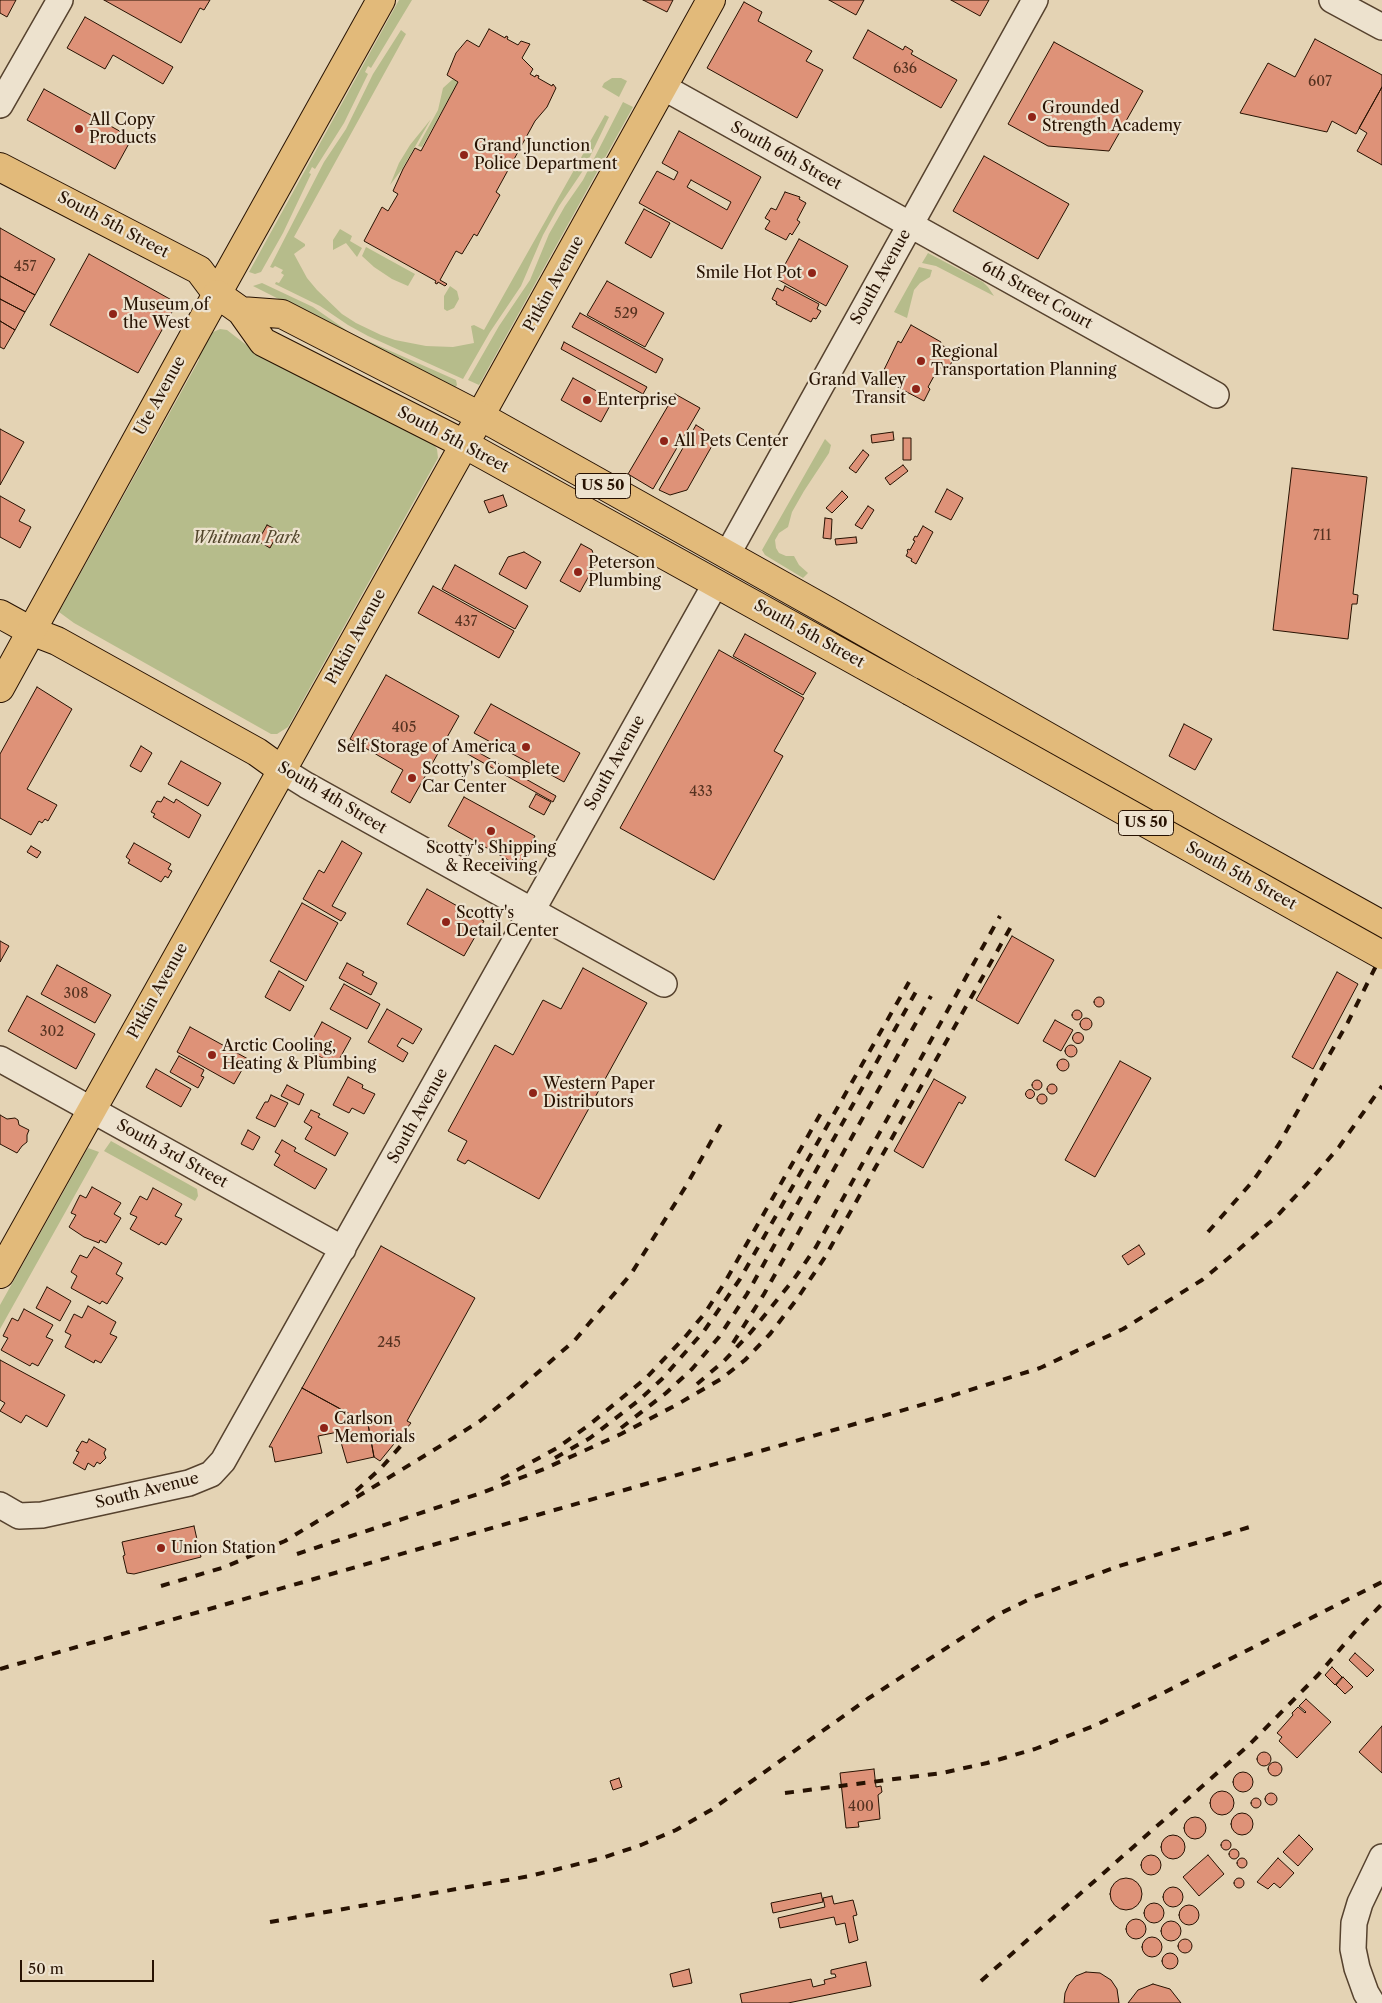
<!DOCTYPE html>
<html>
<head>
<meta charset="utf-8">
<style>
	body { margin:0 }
	#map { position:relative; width:1382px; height:2003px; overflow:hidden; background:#e4d3b4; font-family:"Libre Caslon Text",serif }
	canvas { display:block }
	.scale { position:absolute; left:20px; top:1960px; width:134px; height:22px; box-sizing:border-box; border:2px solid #271202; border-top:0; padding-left:6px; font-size:15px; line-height:18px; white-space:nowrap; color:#271202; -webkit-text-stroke:4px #ede2ce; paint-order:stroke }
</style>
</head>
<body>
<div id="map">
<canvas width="1382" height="2003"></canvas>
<div class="scale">50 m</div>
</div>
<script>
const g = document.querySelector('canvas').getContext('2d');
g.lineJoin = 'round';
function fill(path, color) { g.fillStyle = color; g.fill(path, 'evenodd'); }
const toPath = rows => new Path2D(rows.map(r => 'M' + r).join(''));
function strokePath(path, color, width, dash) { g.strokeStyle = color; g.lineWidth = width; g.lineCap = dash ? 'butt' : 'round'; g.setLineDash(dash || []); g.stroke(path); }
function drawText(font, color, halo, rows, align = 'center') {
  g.font = font + ' "Libre Caslon Text",serif'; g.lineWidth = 4.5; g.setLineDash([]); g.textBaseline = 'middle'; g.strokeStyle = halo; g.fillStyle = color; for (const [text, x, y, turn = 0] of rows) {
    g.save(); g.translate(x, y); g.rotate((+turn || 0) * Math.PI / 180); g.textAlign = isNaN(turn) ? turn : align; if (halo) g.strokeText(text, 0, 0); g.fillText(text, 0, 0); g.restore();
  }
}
fill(toPath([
	[399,0,412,0,371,68,368,66,365,72,368,74,344,123,315,169,312,167,309,173,311,174,283,233,261,272,255,274,249,272],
	[401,30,406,34,294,237,305,244,305,246,294,254,307,278,317,290,342,314,356,323,381,335,395,340,426,346,453,347,474,343,471,326,474,325,484,330,605,115,609,117,584,169,559,206,543,235,521,286,490,332,463,379,368,336,348,325,320,306,275,284,276,282,279,283,284,275,281,273,283,270,275,266,273,268,270,267,324,162,346,129,373,74],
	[612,78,621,78,627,81,619,97,602,87,604,83],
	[453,79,458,82,422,147,418,146,438,110,443,88],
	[623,102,633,107,479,385,468,380,499,326,530,280,549,234,565,206,583,180],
	[431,119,402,169,390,185,399,163,410,145],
	[340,229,352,236,350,241,362,248,357,257,346,243,333,250,333,240],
	[366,247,415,274,408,286,392,279,374,267,362,256],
	[928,253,983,282,988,287,994,296,936,266,922,263],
	[919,267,932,270,930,277,920,283,914,290,907,318,894,312],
	[262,283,313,307,349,332,368,341,456,380,457,385,455,388,253,286],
	[450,286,457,291,459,299,454,308,447,311,444,309,444,296],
	[220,329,227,330,249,347,432,442,437,449,438,458,288,727,277,734,271,734,74,623,59,612,199,360,196,350,211,333],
	[825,439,831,445,829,453,804,491,792,512,788,527,779,533,775,540,776,548,779,553,786,556,794,556,799,565,808,573,803,578,765,555,762,550],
	[111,1141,197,1189,198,1196,195,1201,104,1151],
	[88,1148,99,1152,0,1329,0,1305]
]), '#b6bc8b');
const building = toPath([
	[0,0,16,0,7,17,0,13,0,0],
	[104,0,210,0,204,10,200,8,181,43,104,0],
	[643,0,673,0,667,12,643,0],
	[829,0,864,0,856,15,829,0],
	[951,0,989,0,980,16,951,0],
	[744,2,762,12,758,21,812,51,806,61,823,70,797,118,707,68,744,2],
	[85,17,173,67,163,84,113,55,105,69,67,48,85,17],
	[489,29,505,38,506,36,508,37,507,39,518,45,521,41,530,44,522,58,533,69,530,74,535,77,536,75,539,76,538,78,552,86,553,84,556,88,547,107,535,121,496,192,500,195,477,236,474,234,462,254,456,251,440,280,447,284,445,286,438,282,437,284,435,283,436,281,364,241,382,207,388,211,398,194,393,191,403,169,415,148,421,151,458,82,447,75,456,53,467,40,479,47,489,29],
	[868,30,903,50,905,46,913,51,911,54,957,80,941,108,853,58,868,30],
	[1315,39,1382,75,1382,87,1356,134,1332,121,1327,132,1240,113,1268,63,1295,77,1315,39],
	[1054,42,1143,91,1109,151,1048,146,1008,124,1054,42],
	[1382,87,1382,165,1357,151,1367,133,1359,128,1382,87],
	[44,89,132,138,115,169,27,120,44,89],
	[679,131,761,177,722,249,639,203,657,171,674,180,678,172,662,163,679,131],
	[691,180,731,202,727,210,687,187,691,180],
	[984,156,1069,204,1038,259,953,211,984,156],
	[785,192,800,197,799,199,806,203,797,220,800,222,792,235,790,233,786,240,765,229,770,221,765,218,771,208,776,210,785,192],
	[644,209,670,223,651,258,625,243,644,209],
	[0,228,55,259,35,295,0,276,0,228],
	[799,239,848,266,826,306,777,279,799,239],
	[89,254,177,303,138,373,50,325,89,254],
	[0,276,35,295,25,312,0,299,0,276],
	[607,281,664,313,645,347,587,315,607,281],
	[785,286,819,304,817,309,821,311,816,319,813,318,811,322,776,304,777,302,772,299,777,288,783,291,785,286],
	[0,299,25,312,15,330,0,321,0,299],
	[580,313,663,359,656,373,572,327,580,313],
	[0,321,15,330,4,349,0,347,0,321],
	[911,325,941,342,940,344,948,349,946,351,955,356,947,371,939,367,928,387,930,389,924,401,880,378,898,341,901,343,911,325],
	[564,342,647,387,643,394,561,349,564,342],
	[573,378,613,400,601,422,561,400,573,378],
	[675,394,700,408,653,489,628,474,675,394],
	[696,425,704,430,700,437,713,444,687,490,670,495,659,490,696,425],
	[0,429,24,442,0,485,0,429],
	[893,432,894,440,872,443,871,435,893,432],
	[903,438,911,438,911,460,903,460,903,438],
	[863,450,869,455,856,473,849,468,863,450],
	[903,465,908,471,890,485,885,478,903,465],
	[1292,468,1367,477,1353,594,1358,595,1357,604,1352,604,1348,639,1273,630,1292,468],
	[947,489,963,498,951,520,935,512,947,489],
	[842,491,848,497,832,513,826,508,842,491],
	[503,495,507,506,489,513,484,501,503,495],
	[0,496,25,510,19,521,31,527,20,548,0,537,0,496],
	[868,506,874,510,862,529,855,525,868,506],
	[825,518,832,519,831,539,823,538,825,518],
	[267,525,279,531,270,548,258,541,267,525],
	[923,526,933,532,916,564,911,561,912,559,906,556,908,552,907,551,908,549,910,550,915,541,913,540,915,536,917,537,923,526],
	[856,537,857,543,836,545,835,539,856,537],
	[581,544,592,550,596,563,580,592,560,581,581,544],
	[524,552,541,562,526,589,499,574,508,557,524,552],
	[455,565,528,606,515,629,442,589,455,565],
	[433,586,514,631,499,658,418,613,433,586],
	[745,634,816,673,803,695,733,656,745,634],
	[719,650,804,698,774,751,783,756,714,880,620,828,719,650],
	[386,675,459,716,410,803,391,792,403,770,350,739,386,675],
	[37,687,72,709,27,789,57,805,48,821,45,819,42,823,39,821,31,835,0,818,0,754,37,687],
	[491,704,580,753,564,782,474,733,491,704],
	[1184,724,1212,739,1195,770,1169,756,1184,724],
	[141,746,152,753,141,772,130,766,141,746],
	[467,746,556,796,553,802,464,752,467,746],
	[181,761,221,783,208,806,168,784,181,761],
	[536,794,551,802,544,815,529,807,536,794],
	[164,797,174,803,176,799,201,815,189,838,153,817,155,814,151,812,157,801,161,802,164,797],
	[464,797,535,836,519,866,448,826,464,797],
	[342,841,362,853,332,906,346,913,341,921,303,899,319,870,324,873,342,841],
	[134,843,171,864,168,869,172,871,168,878,165,876,161,882,128,863,130,860,126,857,134,843],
	[31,846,41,852,37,858,27,852,31,846],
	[427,889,484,921,464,956,407,924,427,889],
	[302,903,338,923,306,981,270,961,302,903],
	[1012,936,1054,960,1018,1024,976,1000,1012,936],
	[0,941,9,946,0,962,0,941],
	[347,963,364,972,362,975,377,983,371,995,339,978,347,963],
	[57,965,111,995,95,1023,41,994,57,965],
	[583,968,647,1003,539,1199,468,1160,465,1164,457,1160,467,1141,448,1131,495,1045,513,1055,543,1000,561,1009,583,968],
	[279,971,304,986,290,1011,265,997,279,971],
	[1337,972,1358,984,1313,1069,1292,1057,1337,972],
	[344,984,380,1004,367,1029,330,1009,344,984],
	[27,996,95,1034,76,1069,8,1031,27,996],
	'1094 1002a5 5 0 1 1 10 0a5 5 0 1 1-10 0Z',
	[387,1009,422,1029,413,1044,402,1038,397,1046,408,1053,403,1062,368,1042,387,1009],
	'1072 1015a5 5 0 1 1 10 0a5 5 0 1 1-10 0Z',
	'1080 1024a6 6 0 1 1 12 0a6 6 0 1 1-12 0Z',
	[1055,1020,1073,1030,1061,1051,1043,1041,1055,1020],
	[322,1022,351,1038,336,1065,307,1050,322,1022],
	[190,1027,248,1059,234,1084,177,1052,190,1027],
	'1072.5 1038a5.5 5.5 0 1 1 11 0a5.5 5.5 0 1 1-11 0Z',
	'1065 1051a6 6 0 1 1 12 0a6 6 0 1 1-12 0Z',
	[179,1056,204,1070,201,1076,204,1077,198,1088,170,1072,179,1056],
	'1057 1065a6 6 0 1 1 12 0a6 6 0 1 1-12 0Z',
	[1120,1061,1151,1078,1095,1177,1065,1160,1120,1061],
	[156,1069,191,1089,181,1107,146,1087,156,1069],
	[348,1077,363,1085,362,1088,375,1094,364,1114,352,1108,349,1113,333,1105,348,1077],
	[934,1079,966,1097,962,1104,959,1102,923,1168,894,1151,934,1079],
	'1032 1085a5 5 0 1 1 10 0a5 5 0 1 1-10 0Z',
	'1047 1089a5 5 0 1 1 10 0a5 5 0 1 1-10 0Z',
	[287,1085,304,1094,299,1105,281,1096,287,1085],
	'1025.5 1094a4.5 4.5 0 1 1 9 0a4.5 4.5 0 1 1-9 0Z',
	'1037 1099a5 5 0 1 1 10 0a5 5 0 1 1-10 0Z',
	[271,1095,288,1103,275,1127,256,1118,265,1102,268,1102,271,1095],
	[311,1110,320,1114,318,1117,348,1133,335,1156,305,1139,312,1127,304,1122,311,1110],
	[0,1115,7,1119,15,1118,18,1120,19,1125,29,1130,27,1135,27,1142,22,1146,17,1153,0,1144,0,1115],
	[248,1130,260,1137,253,1150,241,1144,248,1130],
	[282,1140,296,1148,294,1151,327,1169,315,1189,274,1165,280,1155,275,1152,282,1140],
	[92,1187,121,1203,114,1214,121,1218,106,1243,100,1240,99,1243,84,1237,69,1227,76,1215,71,1213,80,1195,86,1198,92,1187],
	[153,1188,182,1204,175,1216,182,1219,166,1245,161,1242,159,1245,130,1229,137,1217,130,1214,140,1196,147,1200,153,1188],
	[1139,1245,1145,1254,1128,1265,1122,1256,1139,1245],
	[381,1246,475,1298,407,1421,411,1423,380,1461,374,1457,368,1424,302,1388,381,1246],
	[94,1247,122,1263,116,1274,123,1278,107,1304,102,1301,100,1304,71,1288,77,1276,71,1272,80,1255,87,1258,94,1247],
	[47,1287,71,1301,60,1321,36,1308,47,1287],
	[88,1306,116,1322,110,1334,117,1337,101,1363,95,1360,94,1363,65,1347,71,1335,65,1332,74,1314,82,1318,88,1306],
	[24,1309,53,1325,46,1337,53,1340,38,1366,32,1363,30,1366,1,1350,8,1338,3,1336,12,1318,18,1321,24,1309],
	[0,1360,65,1395,47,1427,26,1415,21,1423,0,1411,5,1403,0,1400,0,1360],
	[302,1388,368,1424,374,1457,347,1463,338,1432,318,1436,322,1453,275,1462,272,1447,269,1447,302,1388],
	[89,1439,106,1449,104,1453,106,1458,100,1464,97,1462,94,1467,88,1463,85,1470,73,1463,79,1452,76,1451,82,1441,87,1443,89,1439],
	[194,1526,201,1557,134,1574,127,1573,123,1556,125,1555,122,1542,194,1526],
	[1355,1653,1374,1670,1367,1677,1349,1660,1355,1653],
	[1332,1667,1342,1677,1335,1685,1325,1675,1332,1667],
	[1343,1677,1353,1687,1345,1694,1336,1685,1343,1677],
	[1306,1699,1331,1722,1297,1758,1279,1741,1282,1737,1277,1733,1293,1715,1292,1713,1298,1707,1305,1713,1306,1712,1299,1706,1306,1699],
	[1382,1726,1382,1773,1359,1752,1382,1726],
	'1257 1759a7 7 0 1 1 14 0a7 7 0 1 1-14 0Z',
	'1268 1769a7 7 0 1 1 14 0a7 7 0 1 1-14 0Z',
	[874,1769,876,1787,881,1786,882,1792,878,1795,880,1819,858,1822,859,1827,846,1828,840,1773,874,1769],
	'1233 1782a10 10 0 1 1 20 0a10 10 0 1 1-20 0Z',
	[619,1778,622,1787,613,1790,610,1781,619,1778],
	'1210 1803a12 12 0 1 1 24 0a12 12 0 1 1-24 0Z',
	'1265 1799a6 6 0 1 1 12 0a6 6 0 1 1-12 0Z',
	'1251 1803a5 5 0 1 1 10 0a5 5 0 1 1-10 0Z',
	'1231 1824a11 11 0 1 1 22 0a11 11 0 1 1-22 0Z',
	'1184 1828a11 11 0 1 1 22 0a11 11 0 1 1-22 0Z',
	[1299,1835,1313,1849,1298,1866,1283,1852,1299,1835],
	'1161 1847a12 12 0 1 1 24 0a12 12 0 1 1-24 0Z',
	'1221 1845a5 5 0 1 1 10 0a5 5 0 1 1-10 0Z',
	'1229 1854a5 5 0 1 1 10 0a5 5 0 1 1-10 0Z',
	'1141 1865a10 10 0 1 1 20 0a10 10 0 1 1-20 0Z',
	[1208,1855,1224,1874,1199,1896,1183,1877,1208,1855],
	'1237 1863a5 5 0 1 1 10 0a5 5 0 1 1-10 0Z',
	[1278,1858,1294,1873,1280,1888,1274,1883,1268,1889,1257,1882,1278,1858],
	'1234 1883a5 5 0 1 1 10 0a5 5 0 1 1-10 0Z',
	'1110 1894a16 16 0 1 1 32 0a16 16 0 1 1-32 0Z',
	'1163 1897a10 10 0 1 1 20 0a10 10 0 1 1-20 0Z',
	[821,1893,823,1902,773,1913,771,1903,821,1893],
	[832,1896,834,1904,853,1900,857,1915,853,1916,858,1940,849,1943,845,1923,836,1925,834,1917,780,1928,778,1918,825,1907,823,1898,832,1896],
	'1144 1913a10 10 0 1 1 20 0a10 10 0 1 1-20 0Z',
	'1179 1915a10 10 0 1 1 20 0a10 10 0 1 1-20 0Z',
	'1126 1929a10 10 0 1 1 20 0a10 10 0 1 1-20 0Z',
	'1161 1931a10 10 0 1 1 20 0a10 10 0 1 1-20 0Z',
	'1142 1947a10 10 0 1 1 20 0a10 10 0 1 1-20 0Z',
	'1178 1946a7 7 0 1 1 14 0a7 7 0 1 1-14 0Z',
	'1162 1961a8 8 0 1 1 16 0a8 8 0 1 1-16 0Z',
	[866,1962,871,1986,788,2003,742,2003,740,1994,811,1979,813,1987,825,1984,824,1980,836,1977,835,1974,831,1974,831,1970,866,1962],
	[689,1969,692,1983,673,1987,670,1974,689,1969],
	[1086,1972,1100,1973,1111,1980,1117,1989,1119,2003,1064,2003,1065,1993,1069,1984,1076,1976,1086,1972],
	[1153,1984,1170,1989,1181,2003,1128,2003,1138,1990,1153,1984]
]);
fill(building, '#de9278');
strokePath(building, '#271202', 1);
const minor = toPath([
	[1332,0,1382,27],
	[663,87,1216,395],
	[0,105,60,0],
	[727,555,1035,0],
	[282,770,306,785,664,984],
	[0,1059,343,1249],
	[0,1505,19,1516,42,1515,189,1483,211,1474,223,1461,716,583],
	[1372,2003,1366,1993,1357,1968,1353,1949,1354,1923,1360,1903,1382,1857]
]);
const major = toPath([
	[0,167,199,270,217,294,381,0],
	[480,416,711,0],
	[0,614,31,631,57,641,257,752,282,770]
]);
const highway = toPath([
	[241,311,282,314,480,416,826,610,1213,831,1382,925],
	[0,688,217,294,241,311,263,342,464,444,910,691],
	[0,1274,473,429]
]);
strokePath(minor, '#56422e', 28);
strokePath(major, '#271202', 30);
strokePath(highway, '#271202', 30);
strokePath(minor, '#ede2ce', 25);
strokePath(major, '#e2ba7a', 28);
strokePath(highway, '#e2ba7a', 28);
strokePath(toPath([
	[1208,1232,1253,1181,1279,1144,1348,1022,1382,954],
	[733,1343,764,1294,931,996],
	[697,1384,724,1361,751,1332,794,1279,816,1247,1000,916],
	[621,1428,666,1393,692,1369,719,1337,747,1294,918,988],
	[555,1458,590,1438,638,1401,662,1379,704,1331,740,1279,909,982],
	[501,1479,557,1448,589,1425,646,1378,685,1337,705,1313,725,1282,821,1113],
	[356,1491,382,1467,413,1432],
	[297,1554,481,1493,544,1469,621,1434,678,1404,721,1379,745,1360,770,1334,797,1299,825,1257,1013,923],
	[161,1586,225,1567,285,1541,442,1445,480,1421,510,1397,575,1340,631,1274,686,1186,722,1122],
	[0,1669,935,1401,1040,1368,1123,1329,1202,1280,1237,1251,1276,1217,1308,1183,1339,1147,1382,1086],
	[785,1793,942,1773,987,1763,1035,1749,1096,1725,1163,1693,1382,1582],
	[270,1922,530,1876,602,1858,641,1845,676,1830,711,1810,869,1698,999,1614,1034,1597,1119,1566,1253,1526],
	[981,1981,1249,1745,1318,1675,1354,1633,1382,1604]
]), '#271202', 4, [9, 9]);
const highwayBridge = toPath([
	[910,691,1382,955]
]);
strokePath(highwayBridge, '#271202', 30, []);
strokePath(highwayBridge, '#e2ba7a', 28);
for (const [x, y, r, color] of [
	[1032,117,5,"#8f2418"],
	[79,129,5,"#8f2418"],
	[464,155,5,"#8f2418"],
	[812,273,5,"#8f2418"],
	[113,314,5,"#8f2418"],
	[921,361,5,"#8f2418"],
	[916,389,5,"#8f2418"],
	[587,400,5,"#8f2418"],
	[664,441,5,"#8f2418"],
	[578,572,5,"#8f2418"],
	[526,747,5,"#8f2418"],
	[412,778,5,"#8f2418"],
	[491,831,5,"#8f2418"],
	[446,922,5,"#8f2418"],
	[212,1055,5,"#8f2418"],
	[533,1093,5,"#8f2418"],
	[324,1428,5,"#8f2418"],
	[161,1548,5,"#8f2418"]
]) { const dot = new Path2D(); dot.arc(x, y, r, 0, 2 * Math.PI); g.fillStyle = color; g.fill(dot); strokePath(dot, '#ede2ce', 2); }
drawText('14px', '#553220', null, [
	["636",905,69],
	["607",1320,82],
	["457",25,267],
	["529",626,314],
	["711",1322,536],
	["437",466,622],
	["405",404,728],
	["433",701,792],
	["308",76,994],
	["302",52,1032],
	["245",389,1343],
	["400",861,1807]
]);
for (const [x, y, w] of [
	[603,486,55],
	[1146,823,55]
]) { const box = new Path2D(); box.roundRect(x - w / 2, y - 12.5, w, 25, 4); g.fillStyle = '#ede2ce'; g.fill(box); strokePath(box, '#271202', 1); }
drawText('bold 15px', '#271202', null, [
	["US 50",603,486],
	["US 50",1146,823]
]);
drawText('16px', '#271202', '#ede2ce', [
	["Grounded",1042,108],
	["Strength Academy",1042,126],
	["All Copy",89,120],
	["Products",89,138],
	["Grand Junction",474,146],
	["Police Department",474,164],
	["Smile Hot Pot",802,273,"right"],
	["Museum of",123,305],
	["the West",123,323],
	["Regional",931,352],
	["Transportation Planning",931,370],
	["Grand Valley",906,380,"right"],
	["Transit",906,398,"right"],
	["Enterprise",597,400],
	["All Pets Center",674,441],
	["Peterson",588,563],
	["Plumbing",588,581],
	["Self Storage of America",516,747,"right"],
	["Scotty's Complete",422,769],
	["Car Center",422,787],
	["Scotty's Shipping",491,848,"center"],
	["& Receiving",491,866,"center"],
	["Scotty's",456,913],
	["Detail Center",456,931],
	["Arctic Cooling,",222,1046],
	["Heating & Plumbing",222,1064],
	["Western Paper",543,1084],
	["Distributors",543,1102],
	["Carlson",334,1419],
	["Memorials",334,1437],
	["Union Station",171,1548]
], 'left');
drawText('16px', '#271202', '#ede2ce', [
	["South 6th Street",786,156,29],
	["South 5th Street",113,225,28],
	["South Avenue",881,277,-61],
	["Pitkin Avenue",554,284,-61],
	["6th Street Court",1037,295,29],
	["Ute Avenue",160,396,-61],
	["South 5th Street",453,440,28],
	["South 5th Street",809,634,29],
	["Pitkin Avenue",356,637,-61],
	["South Avenue",615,763,-61],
	["South 4th Street",332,798,31],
	["South 5th Street",1241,876,29],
	["Pitkin Avenue",158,991,-61],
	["South Avenue",418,1116,-61],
	["South 3rd Street",172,1154,29],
	["South Avenue",147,1491,-14]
]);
drawText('italic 16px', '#52452b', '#ede2ce', [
	["Whitman Park",246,538]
]);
</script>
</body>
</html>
